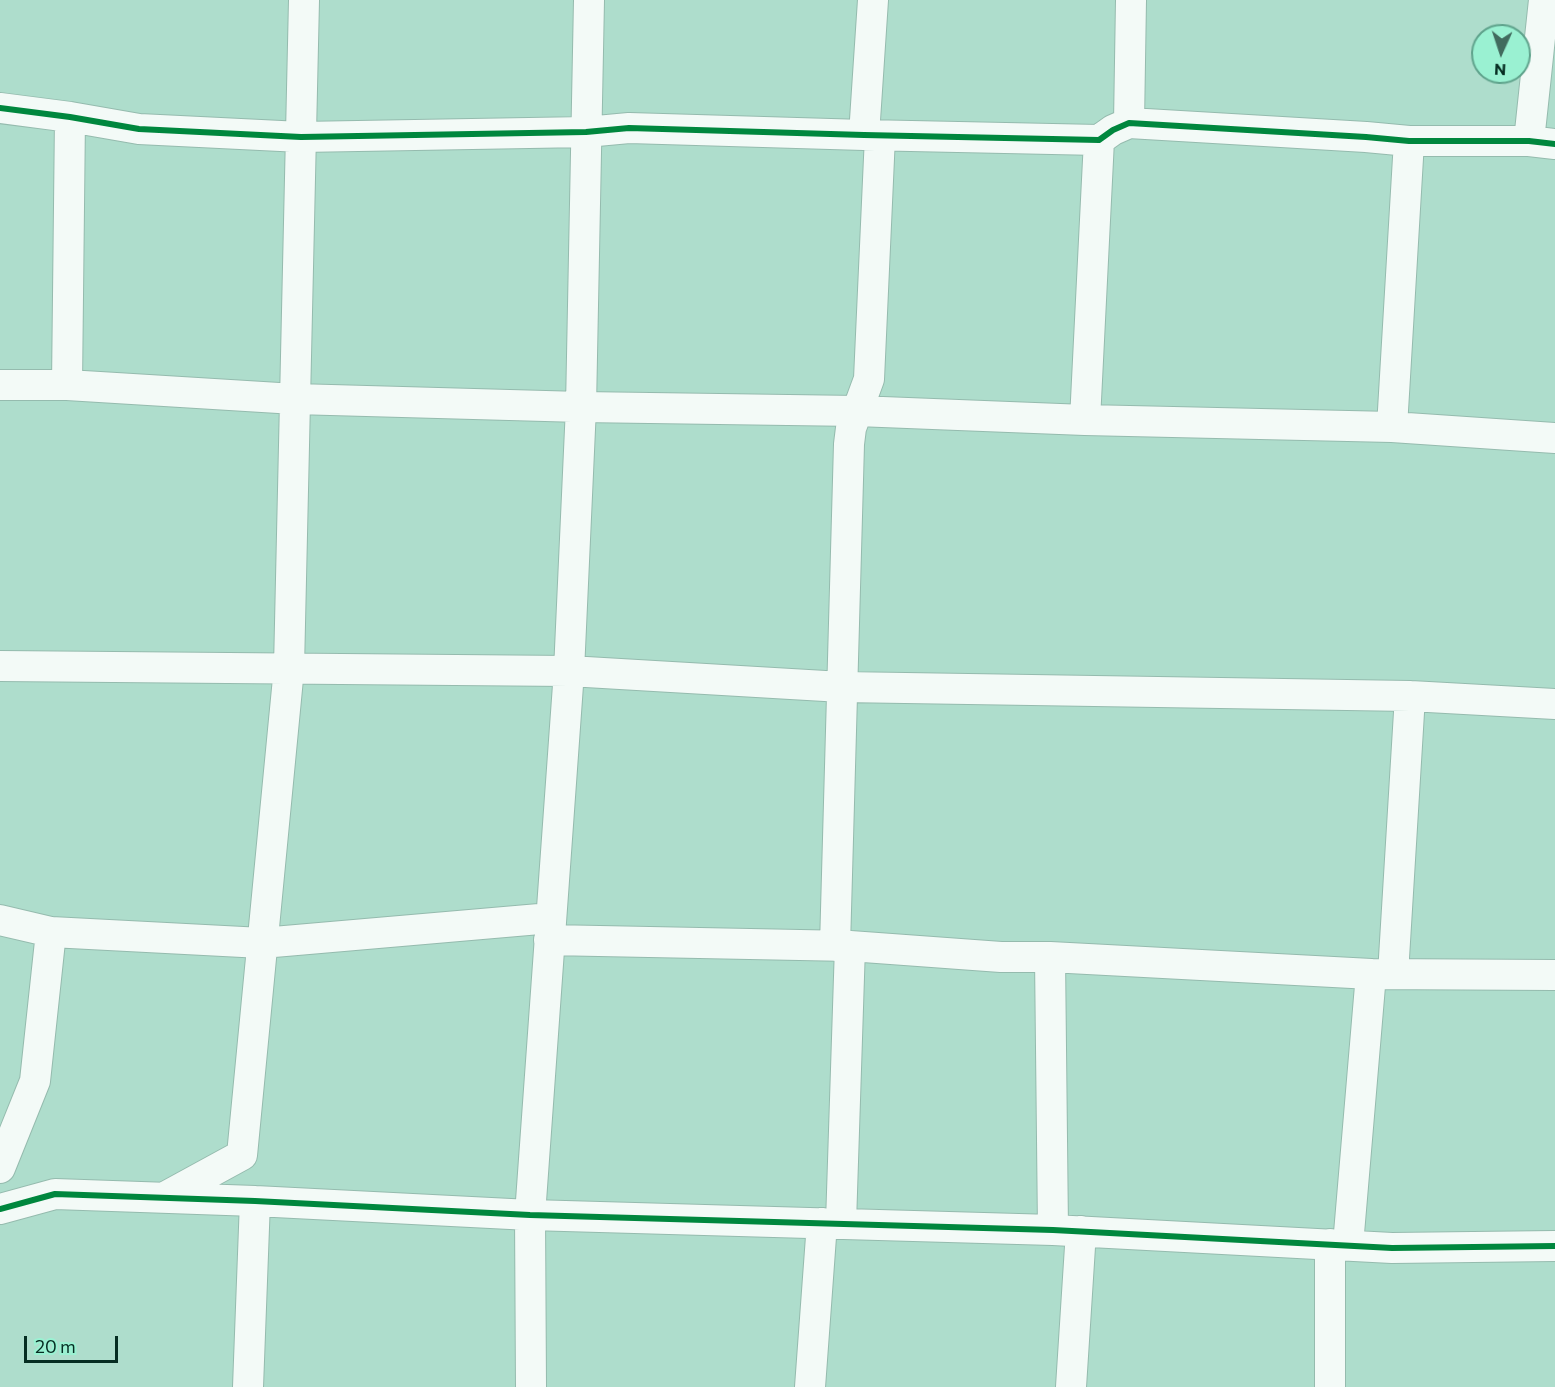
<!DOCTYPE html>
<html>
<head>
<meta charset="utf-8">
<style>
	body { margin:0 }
	#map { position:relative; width:1555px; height:1387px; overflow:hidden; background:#aeddcc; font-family:Commissioner,sans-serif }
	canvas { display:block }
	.north { position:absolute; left:1471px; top:24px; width:60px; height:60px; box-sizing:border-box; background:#9af1d2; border:2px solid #5fa38c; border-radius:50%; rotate:183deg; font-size:16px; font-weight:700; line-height:24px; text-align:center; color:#062d22 }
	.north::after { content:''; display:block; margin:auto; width:21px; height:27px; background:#416b5e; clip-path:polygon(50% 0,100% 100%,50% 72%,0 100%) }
	.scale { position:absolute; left:24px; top:1336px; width:94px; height:27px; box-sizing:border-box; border:3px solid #062d22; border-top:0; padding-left:8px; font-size:18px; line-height:21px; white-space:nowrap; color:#062d22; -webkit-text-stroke:4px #9af1d2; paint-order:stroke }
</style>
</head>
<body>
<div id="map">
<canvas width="1555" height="1387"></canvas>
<div class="north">N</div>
<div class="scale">20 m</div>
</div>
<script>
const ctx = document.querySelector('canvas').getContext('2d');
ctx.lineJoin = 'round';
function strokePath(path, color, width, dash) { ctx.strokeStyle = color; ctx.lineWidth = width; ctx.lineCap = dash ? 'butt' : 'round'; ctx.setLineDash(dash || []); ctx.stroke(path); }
const minor = new Path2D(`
	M0,108l70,9 69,12 162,8 285,-5 43,-4 235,7 235,5 14,-10 16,-7 237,14 43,4h120l26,3
	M1129,123l2,-123
	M864,135l9,-135
	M1529,141l15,-141
	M0,385h67l228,14 286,8 276,4 228,9 307,7 163,11
	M67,385l3,-268
	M1085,420l14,-280
	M1392,427l17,-286
	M0,666l569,5 273,16 568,9 145,8
	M0,920l51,12 211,11 289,-25
	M549,940l301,6 151,11h49l321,17 184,1
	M835,946l14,-502 2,-16 18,-49 11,-243
	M1050,957l3,273
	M1393,974l17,-278
	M0,1168l35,-87 16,-149
	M165,1197l77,-42 47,-487 15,-668
	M0,1209l55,-15 200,7 275,14 523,15 339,18 163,-2
	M841,1223l9,-277
	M1330,1244v143
	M1348,1245l23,-271
	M248,1387l7,-186
	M531,1387l-1,-172 39,-544 12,-264 8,-407
	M810,1387l12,-164
	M1071,1387l10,-156`);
strokePath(minor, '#95bbae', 32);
strokePath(minor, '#f3faf7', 30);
strokePath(new Path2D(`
	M0,108l70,9 69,12 162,8 285,-5 43,-4 235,7 235,5 14,-10 16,-7 237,14 43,4h120l26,3
	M0,1209l55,-15 200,7 275,14 523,15 339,18 163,-2`), '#00873e', 6);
</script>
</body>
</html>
